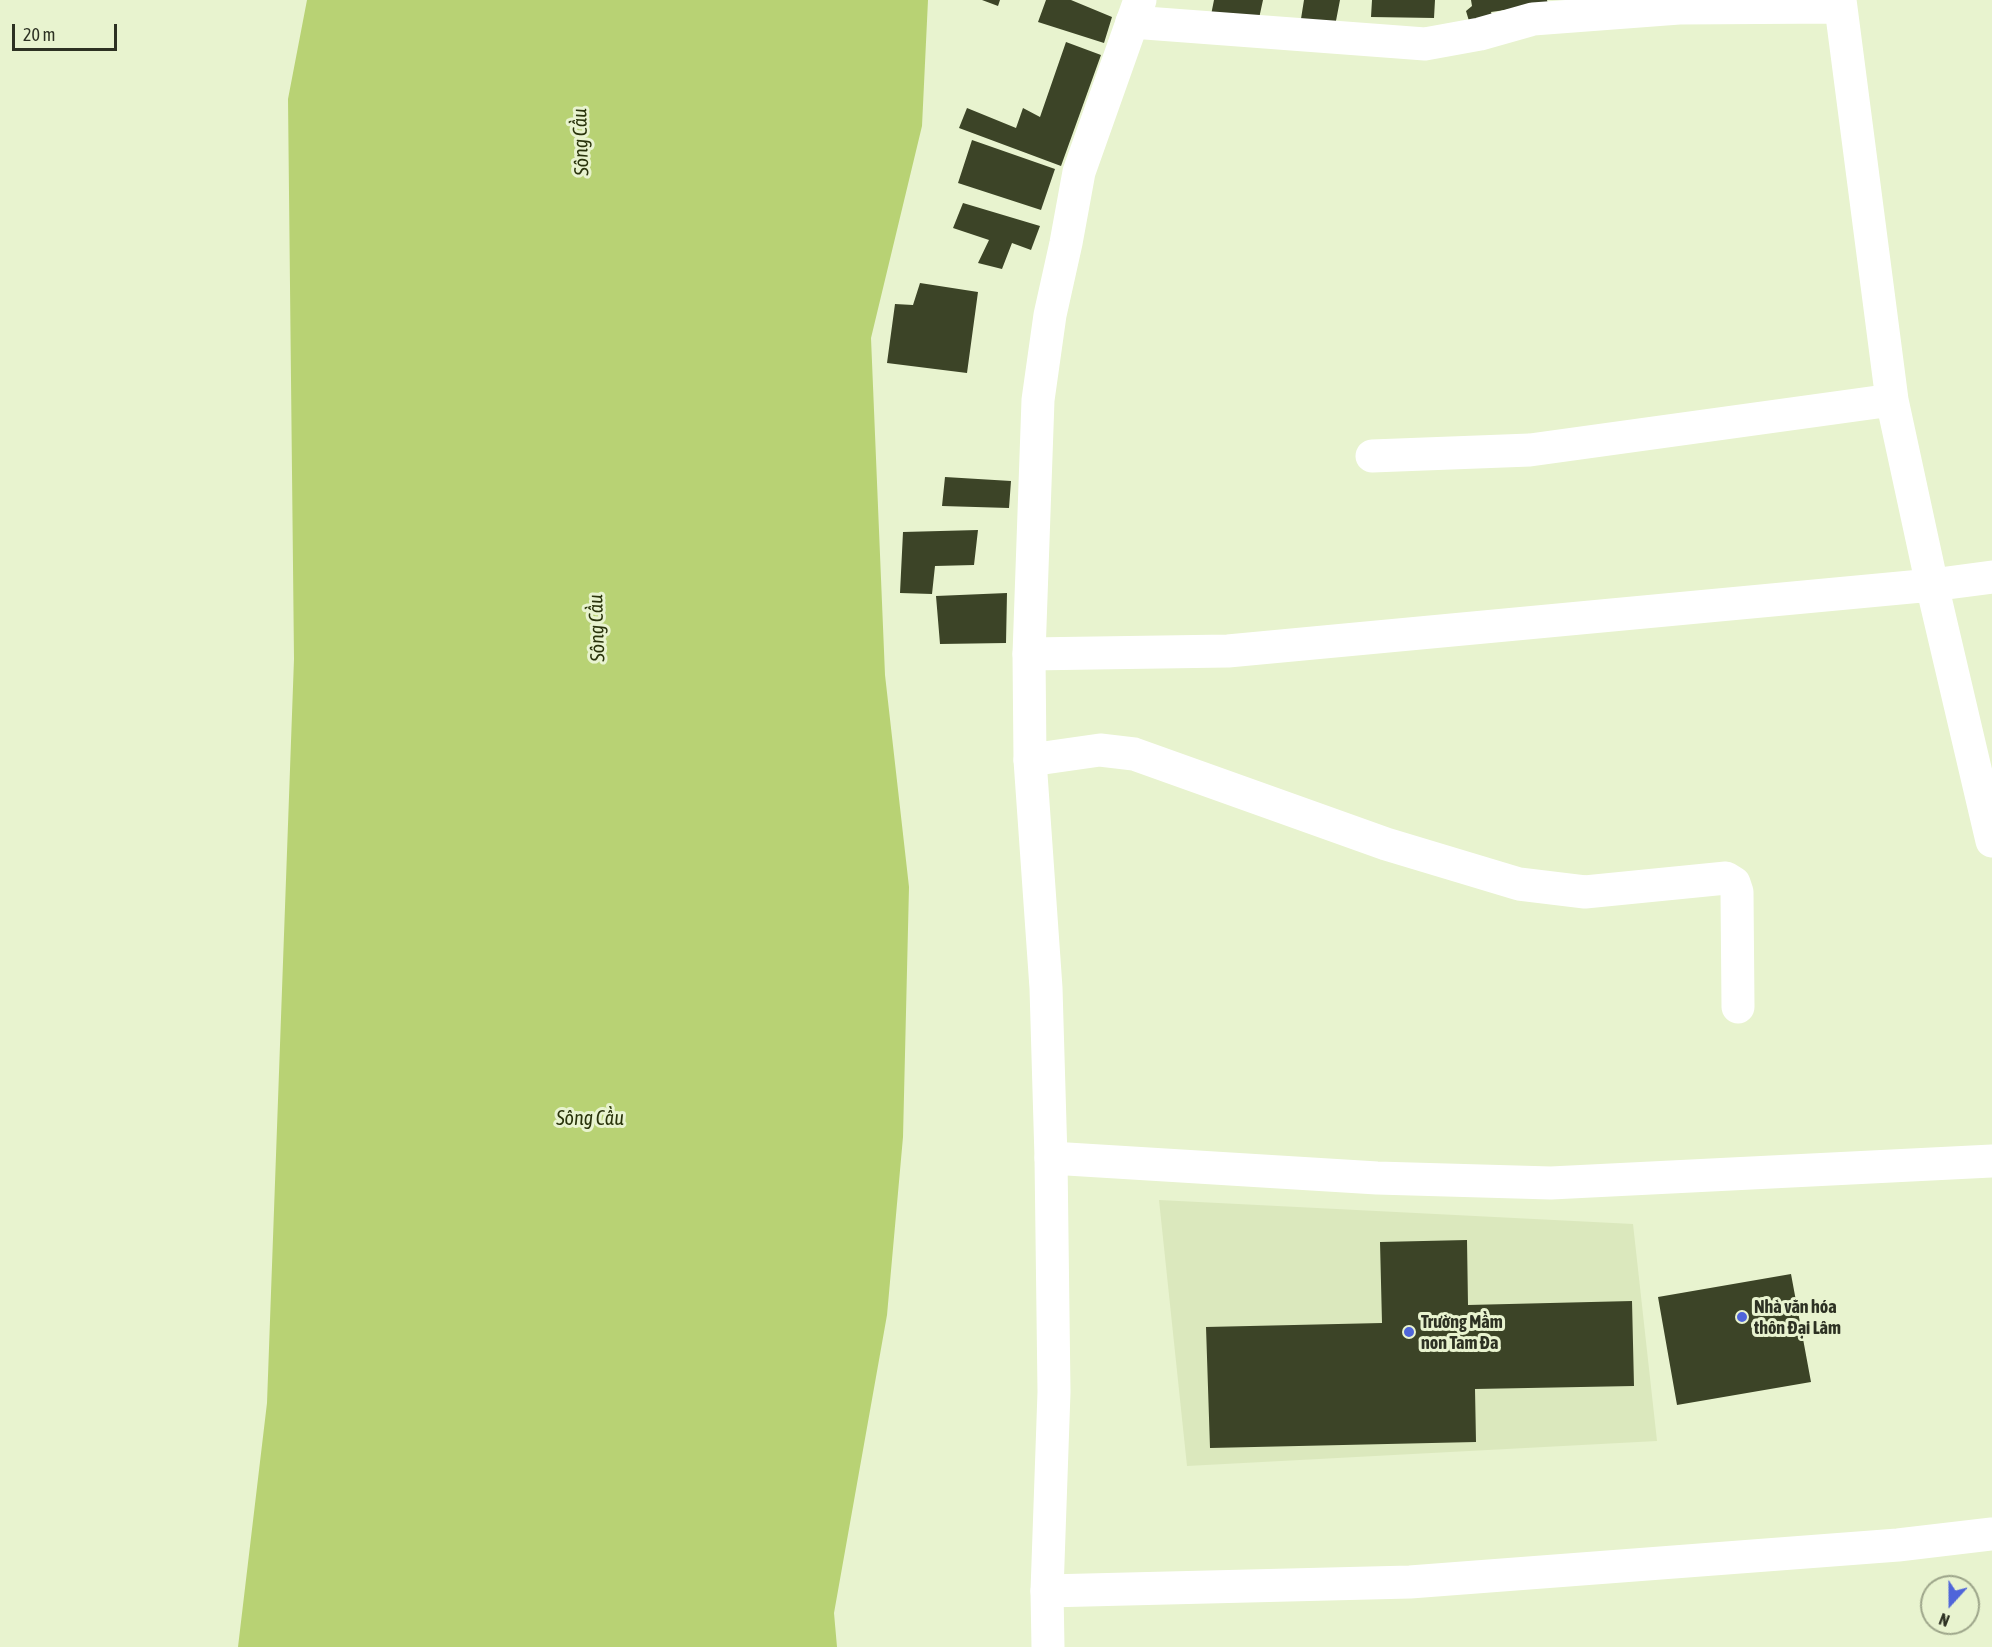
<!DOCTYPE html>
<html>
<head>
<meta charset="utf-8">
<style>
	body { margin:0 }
	#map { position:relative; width:1992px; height:1647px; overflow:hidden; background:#e8f3cf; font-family:"Asap Condensed",sans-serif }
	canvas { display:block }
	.north { position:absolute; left:1920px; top:1575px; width:60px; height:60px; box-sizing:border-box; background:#e8f3cf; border:2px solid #9da58a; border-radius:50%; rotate:201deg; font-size:16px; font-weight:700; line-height:24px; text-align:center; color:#2d3123 }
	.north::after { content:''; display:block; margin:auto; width:21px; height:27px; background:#4f65da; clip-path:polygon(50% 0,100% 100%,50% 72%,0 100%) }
	.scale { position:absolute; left:12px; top:24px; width:105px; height:27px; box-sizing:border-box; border:3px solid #2d3123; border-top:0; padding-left:8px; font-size:18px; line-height:21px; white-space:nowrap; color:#2d3123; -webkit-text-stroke:4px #e8f3cf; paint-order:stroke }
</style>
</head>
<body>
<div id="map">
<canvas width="1992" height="1647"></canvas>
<div class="north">N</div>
<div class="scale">20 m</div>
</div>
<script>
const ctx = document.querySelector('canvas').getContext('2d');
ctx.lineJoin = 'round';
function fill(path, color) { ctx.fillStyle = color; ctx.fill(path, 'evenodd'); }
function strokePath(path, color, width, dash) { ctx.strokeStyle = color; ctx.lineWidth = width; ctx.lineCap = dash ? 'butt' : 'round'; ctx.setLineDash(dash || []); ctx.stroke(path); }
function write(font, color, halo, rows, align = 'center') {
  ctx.font = font + ' "Asap Condensed",sans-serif'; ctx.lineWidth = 6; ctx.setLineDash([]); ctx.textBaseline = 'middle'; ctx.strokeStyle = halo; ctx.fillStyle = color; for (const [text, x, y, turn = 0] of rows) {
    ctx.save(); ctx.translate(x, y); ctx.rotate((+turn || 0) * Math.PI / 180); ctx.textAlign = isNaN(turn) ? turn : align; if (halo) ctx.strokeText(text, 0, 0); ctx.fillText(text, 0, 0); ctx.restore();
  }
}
fill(new Path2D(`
	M1159,1200l474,24 24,217 -470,25z`), '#dbe8bd');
fill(new Path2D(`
	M307,0h621l-6,126 -51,212 14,337 24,212 -6,250 -16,178 -53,298 3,34h-599l29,-244 27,-744 -6,-560z`), '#b8d274');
fill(new Path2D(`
	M982,0h18l-2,6z
	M1046,0h25l41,17 -8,26 -66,-21z
	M1214,0h49l-5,23 -48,-3z
	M1304,0h36l-5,26 -35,-1z
	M1372,0h63l-1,18 -63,-1z
	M1471,0h76l1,4 -57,8 4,14 -23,5 -6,-20 6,-5z
	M1066,42l35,13 -40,111 -102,-38 8,-20 49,20 7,-20 17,9z
	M972,140l83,29 -14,41 -83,-27z
	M963,203l77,23 -9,24 -19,-7 -10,26 -24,-6 11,-23 -36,-12z
	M920,283l58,9 -11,81 -80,-10 8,-59 18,1z
	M945,477l66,4 -2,27 -67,-2z
	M978,530l-4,35 -39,1 -3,28 -32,-1 3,-61z
	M1007,593l-1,50 -66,1 -4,-48z
	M1467,1240l1,65 164,-4 2,85 -159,3 1,53 -266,6 -4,-121 176,-4 -2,-81z
	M1791,1274l20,108 -134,23 -19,-108z`), '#3c4427');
strokePath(new Path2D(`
	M1840,0l52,400 40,185 60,256
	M1132,22l293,22 55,-10 53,-15 146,-11 161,-1
	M1372,456l158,-6 362,-50
	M1029,654l199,-3 704,-66 60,-8
	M1030,760l70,-10 34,4 252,90 133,40 66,8 141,-14 8,5 3,9 1,115
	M1051,1158l326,20 174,5 441,-22
	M1047,1591l363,-9 488,-37 94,-11`), '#fff', 33);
strokePath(new Path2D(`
	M1048,1647l-1,-56 7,-199 -3,-234 -5,-170 -16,-228 -1,-106 9,-254 12,-85 16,-72 13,-71 61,-172`), '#fff', 33);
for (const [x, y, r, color] of [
	[1742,1317,6,"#4f65da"],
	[1409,1332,6,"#4f65da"]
]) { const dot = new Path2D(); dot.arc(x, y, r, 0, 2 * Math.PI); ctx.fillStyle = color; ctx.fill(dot); strokePath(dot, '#e8f3cf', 2); }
write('bold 18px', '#2d3123', '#e8f3cf', [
	["Nhà văn hóa",1754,1307],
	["thôn Đại Lâm",1754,1328],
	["Trường Mầm",1421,1322],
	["non Tam Đa",1421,1343]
], 'left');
write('italic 20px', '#29330b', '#e8f3cf', [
	["Sông Cầu",581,142,-92],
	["Sông Cầu",597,628,-92],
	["Sông Cầu",590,1119]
]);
</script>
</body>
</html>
